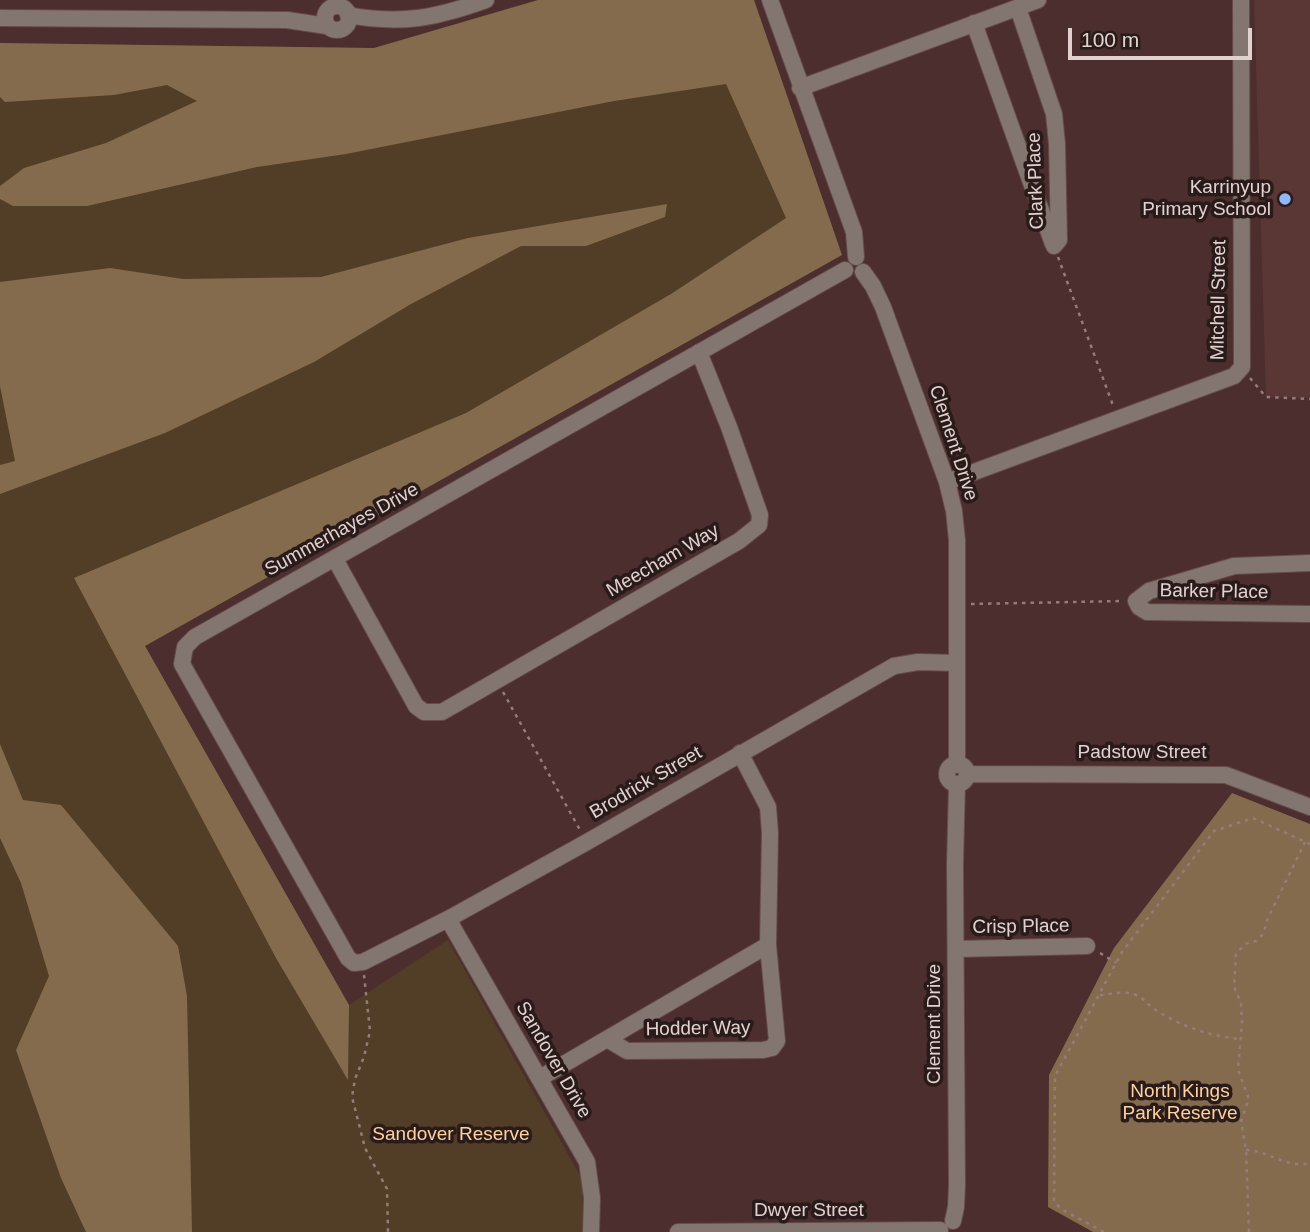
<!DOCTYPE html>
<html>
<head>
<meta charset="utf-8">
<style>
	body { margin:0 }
	#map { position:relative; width:1310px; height:1232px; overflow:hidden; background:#4b2e2d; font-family:Arial,sans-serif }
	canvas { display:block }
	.scale { position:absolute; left:1068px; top:28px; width:184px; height:32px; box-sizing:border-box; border:4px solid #e3d1cf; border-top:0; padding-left:9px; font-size:21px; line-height:24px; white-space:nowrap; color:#e3d1cf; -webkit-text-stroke:5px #281b1a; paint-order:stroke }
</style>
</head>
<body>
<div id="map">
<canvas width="1310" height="1232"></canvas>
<div class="scale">100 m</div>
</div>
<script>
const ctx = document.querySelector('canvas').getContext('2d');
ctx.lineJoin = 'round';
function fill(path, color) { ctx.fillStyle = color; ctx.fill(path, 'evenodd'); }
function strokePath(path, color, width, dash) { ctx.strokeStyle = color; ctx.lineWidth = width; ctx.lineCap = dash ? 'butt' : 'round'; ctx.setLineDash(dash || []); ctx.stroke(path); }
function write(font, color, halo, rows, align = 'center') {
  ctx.font = font + ' Arial,sans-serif'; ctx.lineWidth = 7; ctx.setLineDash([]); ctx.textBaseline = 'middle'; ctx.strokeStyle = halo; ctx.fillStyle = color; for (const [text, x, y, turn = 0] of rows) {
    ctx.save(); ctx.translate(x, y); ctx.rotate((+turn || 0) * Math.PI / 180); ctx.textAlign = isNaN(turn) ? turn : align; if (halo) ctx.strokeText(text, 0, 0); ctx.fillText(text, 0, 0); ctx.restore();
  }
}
fill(new Path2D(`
	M1254,0h56v398l-44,-1z`), '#5a3635');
fill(new Path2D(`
	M538,0h216l88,255 -697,391 204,359 99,-65 134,239 1,53h-583v-1189l374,5z`), '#523e26');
fill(new Path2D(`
	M538,0h216l88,255 -697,391 204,359 -1,75 -72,-122 -202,-380 392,-165 205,-119 115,-76 -60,-134 -112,17 -268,53 -89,13 -170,39h-74l-13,-7v-13l24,-18 82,-25 91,-42 -30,-16 -53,10 -109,7 -5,-5v-54l374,5z
	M667,204l-2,13 -79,29h-65l-110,58 -97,58 -149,71 -165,61v-29l15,-4 -15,-75v-104l110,-14 73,11 138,-2 147,-39z
	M0,744l23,56 38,5 117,141 9,50 5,236h-106l-25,-54 -45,-128 33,-74 -28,-93 -21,-45z
	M1232,793l78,31v408h-217l-45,-25 1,-132 65,-127z`), '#846b4d');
const minor = new Path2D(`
	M770,0l84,232 2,25
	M325 18a12 12 0 1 1 24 0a12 12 0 1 1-24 0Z
	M1018,8l36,106 3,30 2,96 -5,6
	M348,15c53,10 88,3 138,-15
	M0,18l287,2 40,6
	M974,23l79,221
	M800,88l238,-88
	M845,270l-650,367 -10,10 -3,17 166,294 6,5 9,-1 85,-43 139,-77 307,-176 24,-4 38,1
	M863,272l10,14 10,21 64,175 7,29 3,29v225
	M947,482l287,-106 8,-9 -1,-367
	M335,559l76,138 5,9 8,6h18l297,-171 20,-16 1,-10 -31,-88 -30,-75
	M1310,563l-76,3 -85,25 -13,10 3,6 8,5 163,2
	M947 774a10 10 0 1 1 20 0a10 10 0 1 1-20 0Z
	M967,774l259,1 84,32
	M448,919l139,243 5,36 -1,34
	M956,949l131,-3
	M607,1039l20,12 136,-1 9,-2 5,-7 -9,-96 2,-112 -2,-26 -28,-54
	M540,1078l228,-133
	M953,1221l3,-14 1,-22 -2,-320 2,-81
	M678,1232l262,-2`);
strokePath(minor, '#664b4a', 18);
strokePath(new Path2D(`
	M1058,257l56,151
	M1250,378l16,19 44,2
	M971,604l151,-3
	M503,692l77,138
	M1100,953l16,10
	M364,975l6,56 -6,26 -9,22 -3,18 13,51 22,41 1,43
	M1100,995c11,-1 24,-4 33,-1 11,3 14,11 23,16 24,16 54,26 83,29
	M1246,1150c21,0 41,19 64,13
	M1104,1232l-43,-23 -7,-8 1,-125 67,-124 92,-121 39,-13 57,26
	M1249,1232l-3,-82 -5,-29 8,-22 -11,-29 4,-47 -1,-20 -7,-16 2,-33 9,-10 11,-3 7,-7 5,-16 37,-76`), '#947c7b', 2.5, [3.5, 5]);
strokePath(minor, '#837670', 16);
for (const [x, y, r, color] of [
	[1285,199,7,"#91b8fd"]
]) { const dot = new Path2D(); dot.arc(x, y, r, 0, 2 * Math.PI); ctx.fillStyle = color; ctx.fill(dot); strokePath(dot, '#281b1a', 2.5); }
write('19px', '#e3d1cf', '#281b1a', [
	["Clark Place",1036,181,-92],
	["Mitchell Street",1219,300,-89],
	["Clement Drive",953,443,72],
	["Summerhayes Drive",342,530,-29],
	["Meecham Way",663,561,-30],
	["Barker Place",1214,592,1],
	["Padstow Street",1142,753],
	["Brodrick Street",646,783,-30],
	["Crisp Place",1021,927,-1],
	["Clement Drive",935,1024,-90],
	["Hodder Way",698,1029,-1],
	["Sandover Drive",553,1060,60],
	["Dwyer Street",809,1211]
]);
write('19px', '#e3d1cf', '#281b1a', [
	["Karrinyup",1271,188],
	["Primary School",1271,210]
], 'right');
write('19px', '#fed19e', '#281b1a', [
	["North Kings",1180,1092],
	["Park Reserve",1180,1114],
	["Sandover Reserve",451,1135]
]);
</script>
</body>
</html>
